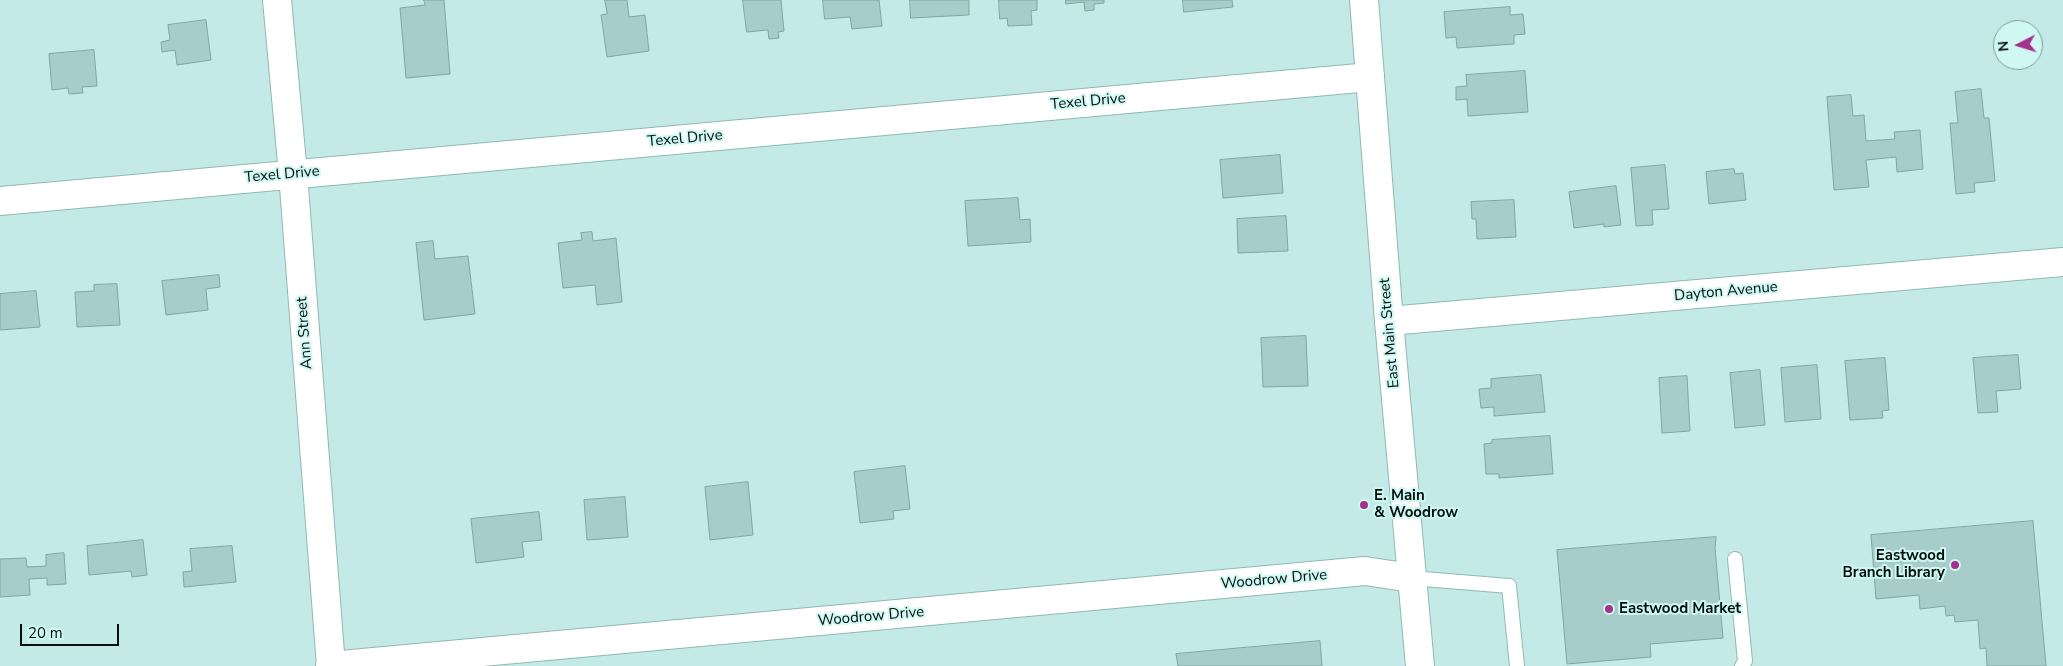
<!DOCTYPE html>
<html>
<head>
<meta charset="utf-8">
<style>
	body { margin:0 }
	#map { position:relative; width:2063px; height:666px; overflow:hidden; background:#c3eae6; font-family:"Nunito Sans",sans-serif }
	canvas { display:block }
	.north { position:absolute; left:1993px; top:20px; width:50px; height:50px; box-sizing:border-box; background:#d0f8f3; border:1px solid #7e9b97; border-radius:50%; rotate:265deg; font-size:14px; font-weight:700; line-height:20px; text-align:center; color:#030f0e }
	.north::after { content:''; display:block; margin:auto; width:18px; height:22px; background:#a4318c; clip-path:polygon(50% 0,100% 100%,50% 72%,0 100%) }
	.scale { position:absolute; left:20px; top:624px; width:99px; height:22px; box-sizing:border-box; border:2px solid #030f0e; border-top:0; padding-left:6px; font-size:15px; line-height:18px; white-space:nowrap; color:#030f0e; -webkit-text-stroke:4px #d0f8f3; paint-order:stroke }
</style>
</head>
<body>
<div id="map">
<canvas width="2063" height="666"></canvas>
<div class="north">N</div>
<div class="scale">20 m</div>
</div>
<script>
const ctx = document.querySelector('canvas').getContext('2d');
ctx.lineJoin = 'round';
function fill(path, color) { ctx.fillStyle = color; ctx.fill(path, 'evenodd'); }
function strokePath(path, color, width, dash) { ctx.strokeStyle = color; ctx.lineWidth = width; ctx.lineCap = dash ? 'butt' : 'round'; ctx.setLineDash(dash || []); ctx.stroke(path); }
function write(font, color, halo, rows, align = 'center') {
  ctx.font = font + ' "Nunito Sans",sans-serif'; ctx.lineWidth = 4; ctx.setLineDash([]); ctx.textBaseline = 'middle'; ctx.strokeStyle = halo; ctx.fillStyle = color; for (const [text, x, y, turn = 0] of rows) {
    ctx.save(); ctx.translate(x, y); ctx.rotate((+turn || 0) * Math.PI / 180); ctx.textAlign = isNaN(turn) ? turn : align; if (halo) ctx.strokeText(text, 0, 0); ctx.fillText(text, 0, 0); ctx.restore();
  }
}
const building = new Path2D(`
	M424,0h20l6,74 -44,4 -6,-70 25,-3z
	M605,0h22l2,17 16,-2 4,36 -42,6 -6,-42 6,-1z
	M743,0h38l3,31 -6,1 1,6 -10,1 -1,-9 -21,2z
	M823,0h56l3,26 -30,3 -2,-12 -25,2z
	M910,0h59v15l-58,3z
	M999,0h38v10l-6,1 1,14 -24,1 -1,-8 -7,1z
	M1066,0h38v3l-10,1v6l-9,1 -1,-9 -18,2z
	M1183,0h49l1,7 -49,5z
	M1510,7v8l13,-1 2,20 -11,1v9l-57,4 -1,-11 -10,1 -2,-26z
	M206,20l5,40 -34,5 -2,-15 -13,2 -1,-10 9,-2 -2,-15z
	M94,50l3,36 -15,1 1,6 -14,1 -1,-6 -16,2 -3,-36z
	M1525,71l3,41 -60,4 -1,-17 -11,1v-13l11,-1 -1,-11z
	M1981,89l3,29h5l6,63 -21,2 1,9 -19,2 -6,-71h8l-3,-31z
	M1851,95l2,21 11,-1 2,26 29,-2 -1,-7 26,-2 3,39 -26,3 -1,-15 -30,3 3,27 -35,3 -7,-93z
	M1280,155l3,38 -60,5 -3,-38z
	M1665,165l4,44 -17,1 1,15 -17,1 -5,-58z
	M1734,169l1,5 8,-1 3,27 -37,4 -3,-32z
	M1616,186l5,39 -17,2v-3l-30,4 -5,-36z
	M1018,198l2,22 10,-1 1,23 -63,4 -3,-45z
	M1514,200l2,37 -39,2 -1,-20h-4l-1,-17z
	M1286,216l2,35 -50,2 -1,-34z
	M592,232l1,9 23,-3 6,64 -25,3 -2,-20 -32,3 -5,-45 24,-3 -1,-7z
	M433,241l2,18 33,-3 7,58 -51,6 -8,-77z
	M219,275l1,12 -14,2 2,21 -42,5 -4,-34z
	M117,284l3,41 -43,2 -2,-35 19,-1v-6z
	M36,291l4,36 -40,3v-36z
	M1306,336l2,50 -45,1 -2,-49z
	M2018,355l3,34 -25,2 2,21 -20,1 -5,-55z
	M1885,358l4,52 -7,1 1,7 -33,2 -5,-59z
	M1817,365l4,54 -36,3 -4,-54z
	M1760,370l5,55 -30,3 -5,-55z
	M1541,375l4,37 -51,4v-9l-13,1 -2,-19 12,-1v-9z
	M1687,376l3,55 -28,2 -3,-55z
	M1550,436l3,38 -54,4v-4h-13l-2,-30 8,-1v-3z
	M905,466l5,43 -17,2 1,8 -34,4 -6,-51z
	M748,482l5,53 -43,5 -5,-53z
	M625,497l3,40 -41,3 -3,-40z
	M539,512l3,28 -20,2 2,15 -48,6 -5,-44z
	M2033,521l13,145h-59l-1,-18 -6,1 -2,-29 -23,2 -1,-7 -8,1 -1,-10 -25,3 -1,-14 -43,4 -5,-64z
	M1716,537l-1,11 8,90 -73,6 1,13 -84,7 -10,-114z
	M143,540l4,35 -15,2 -1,-6 -42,4 -2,-29z
	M232,546l4,36 -52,5 -1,-15 9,-1 -2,-22z
	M64,553l2,31 -19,1v-7l-18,1 1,16 -30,2v-38l26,-1 1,9 19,-1v-11z
	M1320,641l2,25h-144l-2,-12z`);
fill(building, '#a6cdc9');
strokePath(building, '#81a6a2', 1);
const service = new Path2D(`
	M1735,559l10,102 -3,5
	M1411,578l98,8 8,80`);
const minor = new Path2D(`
	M277,0l16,174 38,492
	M0,201l1370,-124
	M1389,321l674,-59
	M330,666l1035,-95 46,7`);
const tertiary = new Path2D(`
	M1364,0l25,321 31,345`);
strokePath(service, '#92b8b3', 16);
strokePath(minor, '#92b8b3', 30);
strokePath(tertiary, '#92b8b3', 30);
strokePath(service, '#fff', 14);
strokePath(minor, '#fff', 28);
strokePath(tertiary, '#fff', 28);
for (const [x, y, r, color] of [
	[1364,505,5,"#a4318c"],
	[1955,565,5,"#a4318c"],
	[1609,609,5,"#a4318c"]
]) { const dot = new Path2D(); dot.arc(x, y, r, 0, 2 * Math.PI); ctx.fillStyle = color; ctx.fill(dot); strokePath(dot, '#d0f8f3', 2); }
write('15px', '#030f0e', '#d0f8f3', [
	["Texel Drive",1088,102,-5],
	["Texel Drive",685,139,-5],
	["Texel Drive",282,175,-5],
	["Dayton Avenue",1726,292,-5],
	["Ann Street",305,333,-94],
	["East Main Street",1390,333,-95],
	["Woodrow Drive",1274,580,-5],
	["Woodrow Drive",871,617,-5]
]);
write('bold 15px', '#030f0e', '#d0f8f3', [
	["E. Main",1374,496],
	["& Woodrow",1374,513],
	["Eastwood",1945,556,"right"],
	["Branch Library",1945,573,"right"],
	["Eastwood Market",1619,609]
], 'left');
</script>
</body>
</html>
